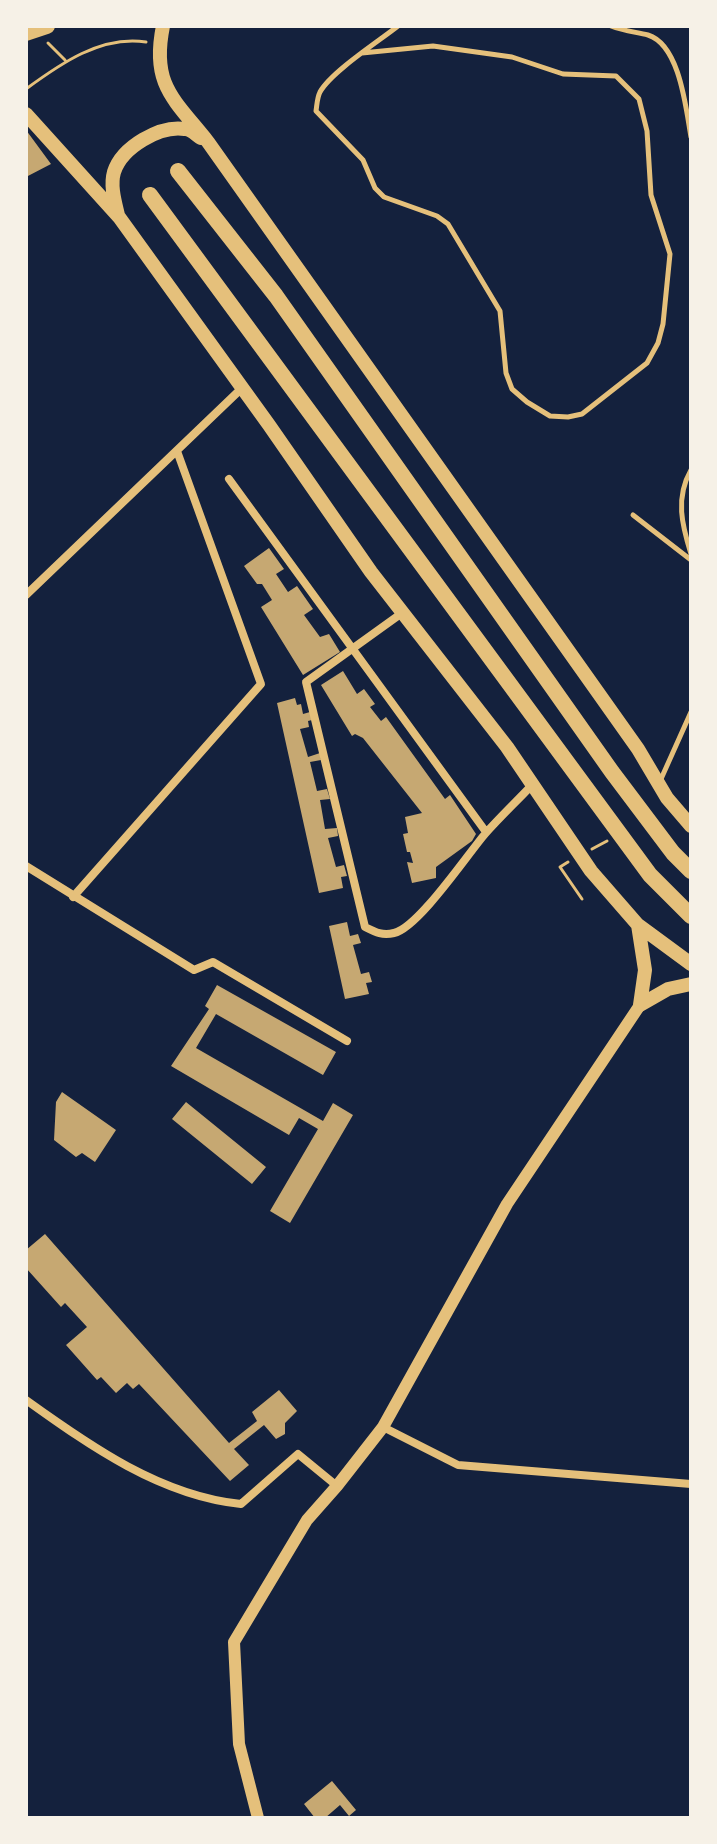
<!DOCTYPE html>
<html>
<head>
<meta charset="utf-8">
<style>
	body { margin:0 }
	#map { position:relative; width:717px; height:1844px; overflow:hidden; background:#14213d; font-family:"Asap Condensed",sans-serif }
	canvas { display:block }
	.frame { position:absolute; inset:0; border:28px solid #f6f1e7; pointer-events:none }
</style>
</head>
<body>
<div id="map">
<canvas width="717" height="1844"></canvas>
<div class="frame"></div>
</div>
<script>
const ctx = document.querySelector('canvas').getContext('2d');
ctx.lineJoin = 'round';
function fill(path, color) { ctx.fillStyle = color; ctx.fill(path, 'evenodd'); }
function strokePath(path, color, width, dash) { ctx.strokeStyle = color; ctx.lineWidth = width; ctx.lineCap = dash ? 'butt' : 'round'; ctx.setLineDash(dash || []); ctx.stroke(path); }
fill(new Path2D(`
	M26,130l25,34 -25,13z
	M269,548l15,21 -8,5 12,18 9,-6 16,23 -9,6 16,22 9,-3 11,18 -37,23 -42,-68 11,-7 -10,-16h-5l-13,-18z
	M343,671l14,23 7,-5 11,15 -5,3 11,14 5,-4 59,82 5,-4 26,39 -4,7 -36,26v11l-24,5 -5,-21 6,1 -3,-11h-3l-4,-18 5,-1 -3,-16 17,-4 -59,-75 -8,-4 -3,2 -31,-51z
	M295,698l2,7 4,-1 2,10 7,-2 2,8 -4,1 1,6 -9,2 8,28 12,-4 1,7 -11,2 7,29 10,-2 3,10 -10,1 5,29 12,-1 1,8 -10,2 8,29 8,-2 3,11 -6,1 2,11 -24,5 -42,-190z
	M347,922l3,14 8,-2 3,9 -8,2 8,29 8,-2 3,10 -6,1 3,11 -24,5 -16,-73z
	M217,985l119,67 -13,23 -107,-61 -20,34 127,73 10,-18 20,12 -63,108 -20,-12 48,-82 -19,-11 -10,17 -118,-69 38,-57 -4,-3z
	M62,1092l54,38 -21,32 -13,-9 -6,4 -22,-17 2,-38z
	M186,1102l80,65 -14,17 -80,-65z
	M45,1234l184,209 28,-22 -5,-9 27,-22 18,21 -12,12v11l-9,5 -12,-14 -30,24 15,16 -19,16 -91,-97 -6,5 -6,-6 -11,10 -15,-16 -4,3 -31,-35 21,-18 -22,-24 -4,4 -35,-39v-18z
	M332,1781l24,29 -7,6 -9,-11 -15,13h-10l-11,-14z`), '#c6a872');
strokePath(new Path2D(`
	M48,43l17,17
	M26,89c34,-25 75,-54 120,-47
	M592,849l15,-8
	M568,862l-8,5 22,32`), '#e5c07b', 3);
strokePath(new Path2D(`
	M611,26c13,5 25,6 37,9 32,10 38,74 43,102
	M362,53l71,-7 79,11 51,17 53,2 23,23 8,32 4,64 19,59 -7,70 -5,19 -11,20 -65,51 -14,3 -18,-1 -23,-14 -15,-13 -6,-16 -6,-62 -52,-87 -11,-8 -53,-19 -9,-9 -12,-28 -47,-49c1,-6 1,-13 4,-19 11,-20 59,-51 78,-66
	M691,470c-16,28 -9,55 0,84
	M633,515l58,45
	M661,779l30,-67`), '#e5c07b', 5);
strokePath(new Path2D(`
	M229,479l257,353
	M26,595l216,-207
	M402,613l-96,69 59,245c10,5 17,9 29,6 24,-5 73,-78 91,-99 15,-17 32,-33 47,-49
	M26,866l168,104 19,-8 134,79
	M73,897l188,-213 -84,-233
	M26,1400c64,46 135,96 215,104l57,-50 39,32
	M383,1427l75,38 233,19`), '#e5c07b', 8);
strokePath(new Path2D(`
	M258,1818l-19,-74 -5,-102 73,-122 30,-34 46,-59 124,-223 133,-199`), '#e5c07b', 12);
strokePath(new Path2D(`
	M163,26c-12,59 11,73 45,116l430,607 29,49 24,28
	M26,114l93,103 150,208 102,147 136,175 84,124 47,54 53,39
	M118,215c-3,-13 -8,-29 -4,-43 8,-25 46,-47 71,-43 6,0 11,6 16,9
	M638,925l7,45 -5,35
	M640,1005l28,-16 23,-5`), '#e5c07b', 14);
strokePath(new Path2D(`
	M26,33l21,-7
	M178,171l98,125 336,476 61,81 18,18
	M150,195l500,680 41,41`), '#e5c07b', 16);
</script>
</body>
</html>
